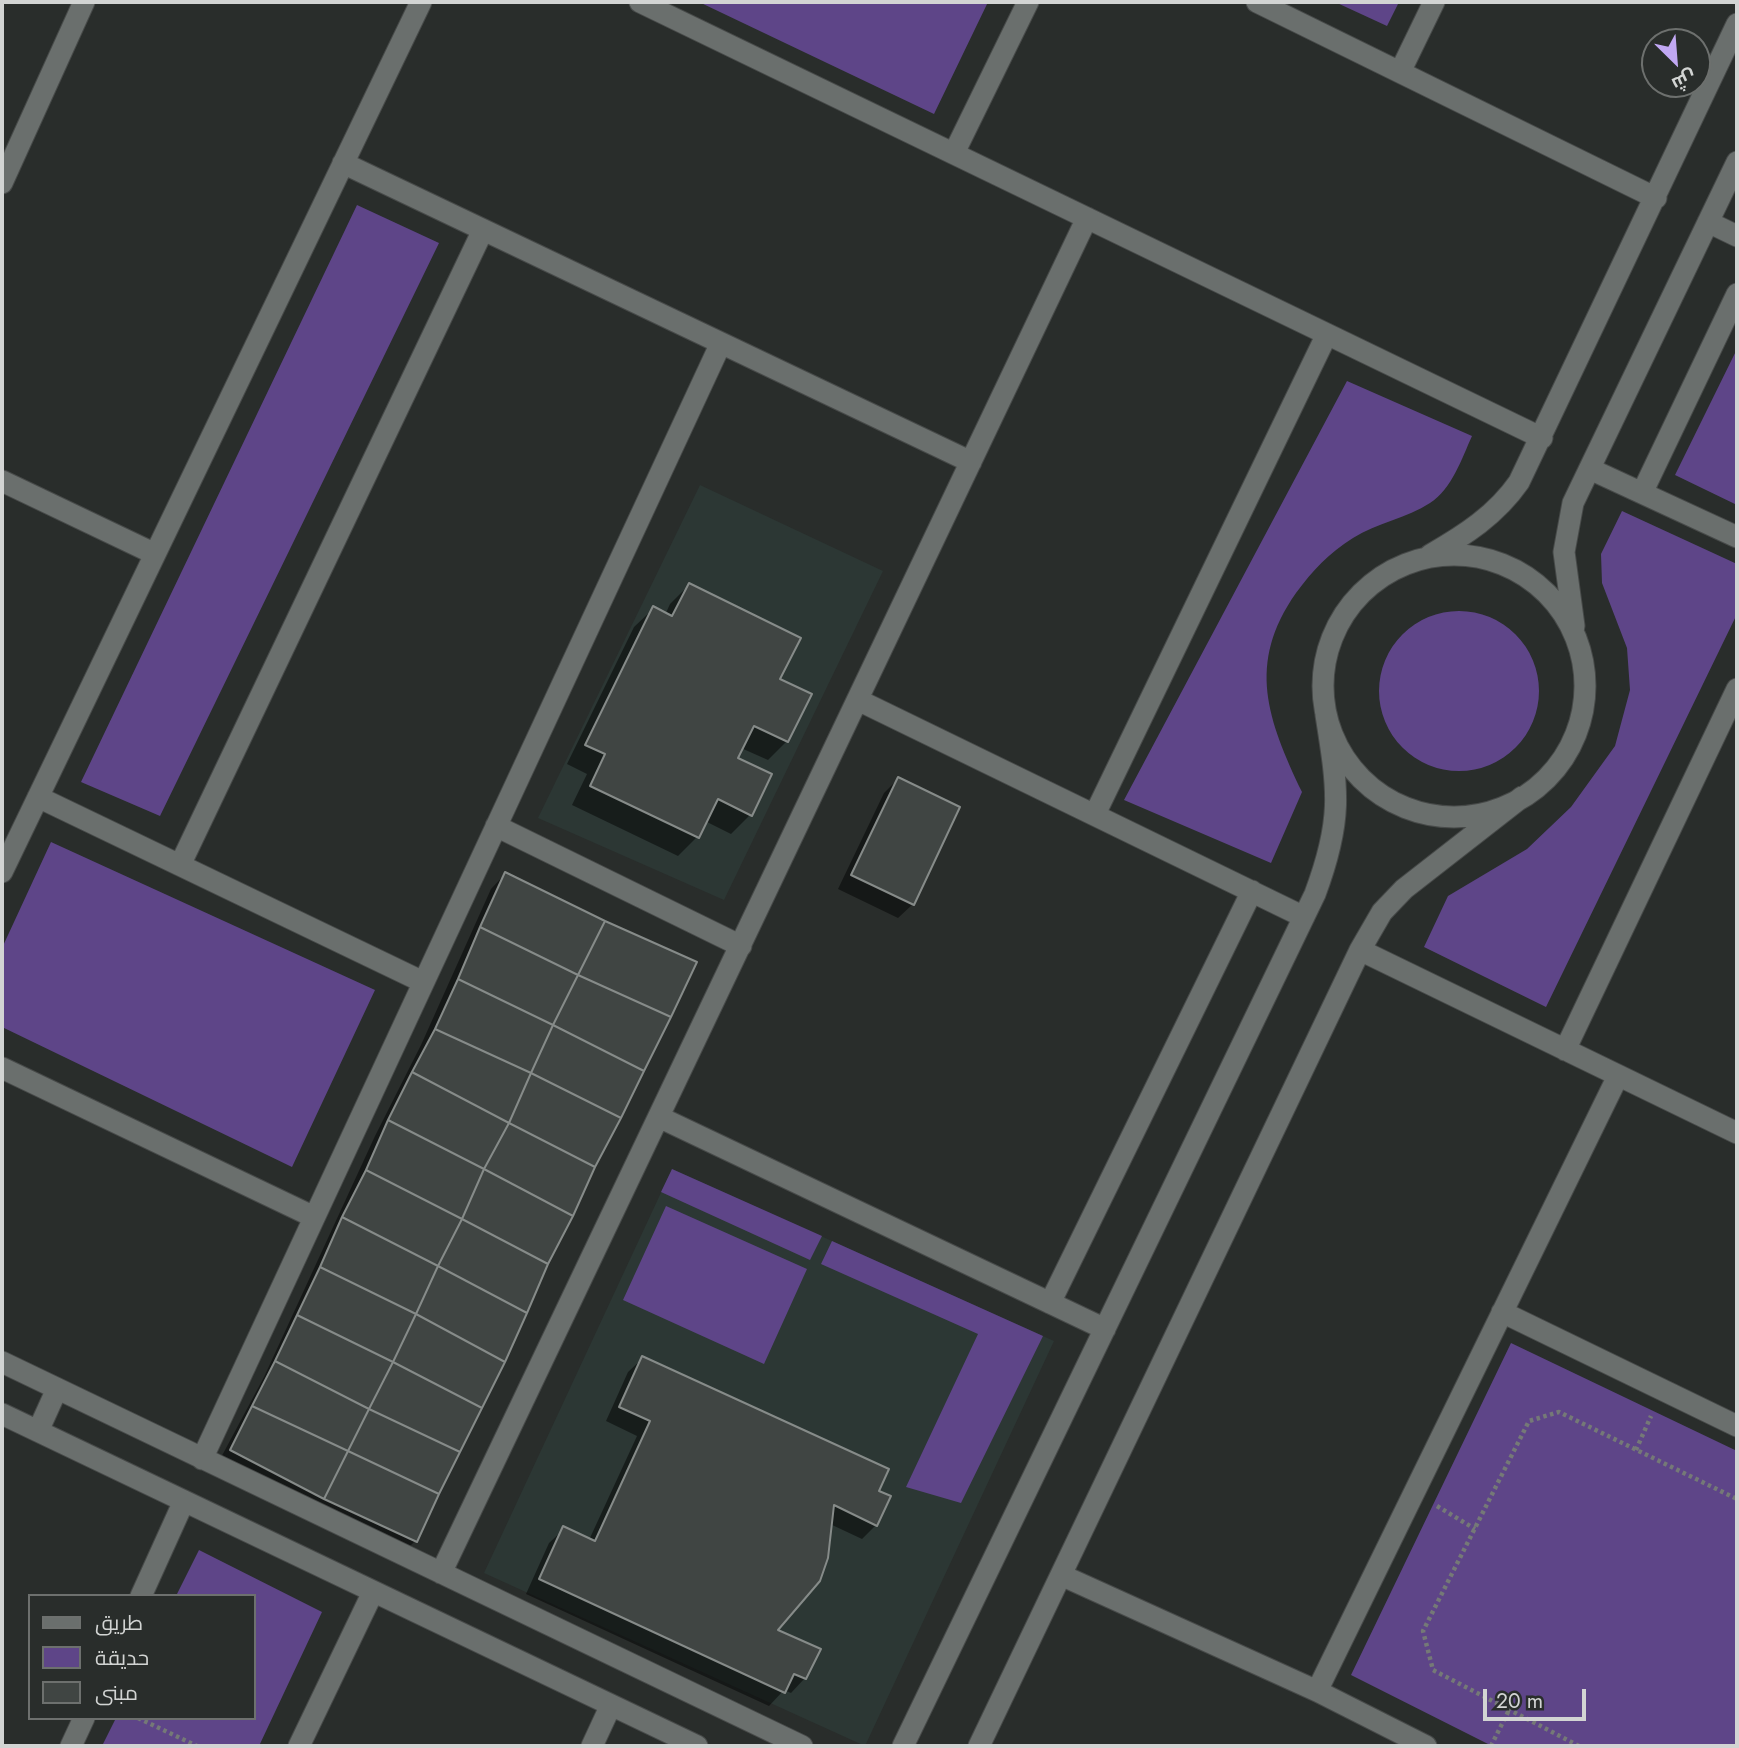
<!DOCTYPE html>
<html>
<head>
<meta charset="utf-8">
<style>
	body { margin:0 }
	#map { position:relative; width:1739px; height:1748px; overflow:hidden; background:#292d2b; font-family:Jost,Cairo,sans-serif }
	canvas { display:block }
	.frame { position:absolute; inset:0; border:4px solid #d2d4d3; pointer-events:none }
	.legend { position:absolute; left:28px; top:1594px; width:228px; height:126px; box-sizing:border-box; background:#292d2b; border:2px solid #6d706e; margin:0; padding:9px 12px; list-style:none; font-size:21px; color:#d2d4d3 }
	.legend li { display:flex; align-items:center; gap:14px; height:35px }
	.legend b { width:35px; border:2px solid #6d706e }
	.north { position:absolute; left:1641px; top:28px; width:70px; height:70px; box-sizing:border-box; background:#292d2b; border:2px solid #6d706e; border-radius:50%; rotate:155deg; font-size:19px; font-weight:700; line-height:28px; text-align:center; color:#d2d4d3 }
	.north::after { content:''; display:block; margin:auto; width:24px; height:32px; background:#c1a8f3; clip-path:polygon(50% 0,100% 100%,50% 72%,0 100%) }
	.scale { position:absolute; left:1483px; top:1689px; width:103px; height:32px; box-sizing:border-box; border:4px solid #d2d4d3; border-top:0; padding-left:9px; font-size:21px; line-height:24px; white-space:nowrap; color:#d2d4d3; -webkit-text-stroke:5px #292d2b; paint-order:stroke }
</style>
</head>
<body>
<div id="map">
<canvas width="1739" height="1748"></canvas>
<div class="frame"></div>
<ul class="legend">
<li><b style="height:9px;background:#6a6f6d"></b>طريق</li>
<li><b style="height:19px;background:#5e4588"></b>حديقة</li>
<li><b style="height:19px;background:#404543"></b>مبنى</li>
</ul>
<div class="north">ش</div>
<div class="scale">20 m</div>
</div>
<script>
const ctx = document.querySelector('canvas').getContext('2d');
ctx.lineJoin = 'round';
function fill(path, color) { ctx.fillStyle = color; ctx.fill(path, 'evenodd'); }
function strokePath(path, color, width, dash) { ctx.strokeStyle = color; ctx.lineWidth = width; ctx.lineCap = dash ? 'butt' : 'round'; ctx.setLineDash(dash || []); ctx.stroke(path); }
fill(new Path2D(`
	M700,485l183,86 -159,329 -186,-82z
	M672,1169l382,172 -189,405 -381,-173z`), '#2c3734');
fill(new Path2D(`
	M699,2h289l-54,112z
	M1335,2h64l-12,24z
	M357,205l82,38 -279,573 -79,-34z
	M1737,349v156l-62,-30z
	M1347,381l125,55c-10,22 -20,53 -42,67 -23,15 -53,20 -77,35 -24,15 -40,32 -57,55 -50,71 -28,127 6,199l-31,71 -147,-63z
	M1622,511l115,53v50l-191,393 -122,-60 24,-51 79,-47 44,-42 44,-61 15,-56 -3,-42 -25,-65 -1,-29z
	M1379 691a80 80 0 1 1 160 0a80 80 0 1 1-160 0Z
	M51,842l324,148 -83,177 -290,-140v-79z
	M672,1169l150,67 -12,24 -149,-68z
	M666,1206l141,63 -43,95 -141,-64z
	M832,1241l211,95 -82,167 -55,-16 72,-153 -157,-70z
	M1511,1343l226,108v295h-245l-141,-71z
	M199,1550l123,62 -63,134h-157l14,-28h138v-122h-78z`), '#5e4588');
fill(new Path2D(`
	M689,585l89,95 9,61 -19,19 -27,-12 -5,11 14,56 -19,19 -26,-13 -8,16 -19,19 -106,-51 15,-31 -20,-10 67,-137 19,-18 12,6 5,-11z
	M898,779l15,125 -15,14 -60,-29 46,-96z
	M505,874l89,292 -179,375 -14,14 -184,-90 47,-88 111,-241 46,-91 70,-156z
	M643,1358l234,133 -1,34 -14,14 -32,-15 -55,106 30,48 -14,15 -7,-3 -15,16 -243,-112 23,-51 15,-14 25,11 48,-104 -31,-15 22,-49z`), '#0007');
const building = new Path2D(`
	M689,583l112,55 -21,41 32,15 -24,48 -34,-16 -16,32 34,16 -20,42 -34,-17 -19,39 -109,-52 15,-32 -20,-9 68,-139 19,10z
	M898,777l62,30 -46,98 -63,-30z
	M505,872l100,49 -27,54 -98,-48z
	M605,921l92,41 -26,55 -93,-42z
	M480,927l98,48 -25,50 -95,-46z
	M578,975l93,42 -27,54 -91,-46z
	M458,979l95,46 -22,48 -96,-44z
	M553,1025l91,46 -23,47 -90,-45z
	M435,1029l96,44 -22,50 -97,-51z
	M412,1072l97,51 -25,46 -96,-49z
	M531,1073l90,45 -26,49 -86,-44z
	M388,1120l96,49 -22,50 -96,-49z
	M509,1123l86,44 -22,49 -89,-47z
	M484,1169l89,47 -25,48 -86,-45z
	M366,1170l96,49 -24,47 -96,-49z
	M342,1217l96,49 -22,48 -96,-47z
	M462,1219l86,45 -21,49 -89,-47z
	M438,1266l89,47 -22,49 -89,-48z
	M320,1267l96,47 -23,48 -96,-47z
	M416,1314l89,48 -23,46 -89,-46z
	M297,1315l96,47 -24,47 -94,-48z
	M642,1356l247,113 -10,22 12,5 -14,30 -43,-21 -6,53 -8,23 -42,49 43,19 -15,30 -12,-5 -9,19 -246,-114 24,-53 32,15 55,-120 -31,-14z
	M275,1361l94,48 -21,42 -96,-45z
	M393,1362l89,46 -22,44 -91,-43z
	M252,1406l96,45 -24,48 -94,-49z
	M369,1409l91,43 -21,42 -91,-43z
	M348,1451l91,43 -22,48 -93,-43z`);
fill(building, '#404543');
strokePath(building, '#868b89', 2);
const minor = new Path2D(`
	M640,2l902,436
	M1257,2l399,196
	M1400,72l34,-70
	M954,153l74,-151
	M343,163l628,299
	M2,183l82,-181
	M1708,222l29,14
	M1590,469l147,68
	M2,481l153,73
	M1642,493l95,-199
	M1430,555c35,-20 66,-40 89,-73l218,-458
	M1323 686a131 131 0 1 1 262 0a131 131 0 1 1-262 0Z
	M1574,626l-10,-74 9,-49 164,-341
	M858,700l446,217
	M38,797l385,185
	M1095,814l232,-480
	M496,826l245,120
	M180,865l303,-635
	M2,872l419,-870
	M1360,950l377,183
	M1565,1050l172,-361
	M2,1068l312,149
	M659,1117l446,212
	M1050,1303l202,-412
	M1502,1312l235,114
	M2,1362l800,384
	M2,1414l695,332
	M38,1431l19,-42
	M202,1459l519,-1116
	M441,1573l646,-1355
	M1061,1575l256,116 109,55
	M141,1596l43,-95
	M1317,1691l301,-615
	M71,1746l13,-28
	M299,1746l74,-154
	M592,1746l19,-41
	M903,1746l412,-852c28,-75 23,-103 11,-179
	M979,1746l381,-796 22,-38 22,-23 118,-92`);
strokePath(minor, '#474a49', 23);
strokePath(new Path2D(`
	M1636,1450l15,-34
	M1437,1506l38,23
	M138,1718l59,28
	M1491,1746l18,-36
	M1579,1746l-146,-76 -10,-39 106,-210 30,-9 178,87`), '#757977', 4.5, [3.5, 3.5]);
strokePath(minor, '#6a6f6d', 21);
</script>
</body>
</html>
